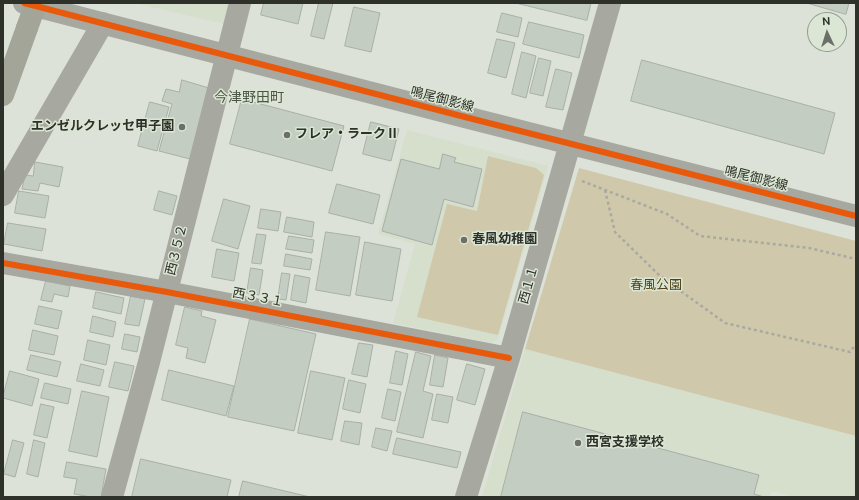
<!DOCTYPE html>
<html>
<head>
<meta charset="utf-8">
<style>
	body { margin:0 }
	#map { position:relative; width:859px; height:500px; overflow:hidden; background:#dde2d8; font-family:"DM Sans",sans-serif }
	canvas { display:block }
	.frame { position:absolute; inset:0; border:4px solid #2d312a; pointer-events:none }
	.north { position:absolute; left:807px; top:12px; width:40px; height:40px; box-sizing:border-box; background:#dce6d4; border:1px solid #969e90; border-radius:50%; rotate:356deg; font-size:11px; font-weight:700; line-height:16px; text-align:center; color:#2d312a }
	.north::after { content:''; display:block; margin:auto; width:14px; height:18px; background:#6b6f67; clip-path:polygon(50% 0,100% 100%,50% 72%,0 100%) }
</style>
</head>
<body>
<div id="map">
<canvas width="859" height="500"></canvas>
<div class="frame"></div>
<div class="north">N</div>
</div>
<script>
const ctx = document.querySelector('canvas').getContext('2d');
ctx.lineJoin = 'round';
function fill(path, color) { ctx.fillStyle = color; ctx.fill(path, 'evenodd'); }
function strokePath(path, color, width, dash) { ctx.strokeStyle = color; ctx.lineWidth = width; ctx.lineCap = dash ? 'butt' : 'round'; ctx.setLineDash(dash || []); ctx.stroke(path); }
function write(font, color, halo, rows, align = 'center') {
  ctx.font = font + ' "DM Sans","Noto Sans JP",sans-serif'; ctx.lineWidth = 3; ctx.setLineDash([]); ctx.textBaseline = 'middle'; ctx.strokeStyle = halo; ctx.fillStyle = color; for (const [text, x, y, turn = 0] of rows) {
    ctx.save(); ctx.translate(x, y); ctx.rotate((+turn || 0) * Math.PI / 180); ctx.textAlign = isNaN(turn) ? turn : align; if (halo) ctx.strokeText(text, 0, 0); ctx.fillText(text, 0, 0); ctx.restore();
  }
}
fill(new Path2D(`
	M135,3h94l-5,21z
	M407,130l141,36 -50,173 -7,4 -98,-20 22,-79 -37,-10z
	M525,349l331,87v61h-61l-23,-6 -2,6h-288z`), '#d5dfcc');
fill(new Path2D(`
	M488,156l48,12 8,7 -46,160 -81,-18 30,-113 30,7z
	M579,168l277,73v195l-331,-87z`), '#d0c8ab');
const building = new Path2D(`
	M264,3h39l-5,21 -37,-9z
	M319,3h14l-9,36 -13,-3z
	M516,3h75l-4,17z
	M807,3h42l-3,11z
	M354,7l26,6 -9,39 -26,-6z
	M502,13l20,5 -4,19 -21,-5z
	M529,22l55,13 -5,23 -56,-14z
	M497,39l18,4 -9,35 -18,-5z
	M522,52l14,4 -10,42 -14,-4z
	M539,58l12,3 -8,35 -13,-3z
	M642,60l193,53 -11,41 -193,-53z
	M556,69l16,4 -9,37 -17,-3z
	M182,80l27,8 -19,71 -31,-8 13,-47 -10,-3 4,-12 13,3z
	M242,99l102,27 -12,45 -102,-27z
	M150,102l19,5 -12,44 -19,-5z
	M371,122l28,7 -8,32 -28,-7z
	M443,154l13,4 -2,4 28,7 -9,38 -29,-8 -12,46 -50,-14 19,-72 38,10z
	M35,162l28,5 -4,20 -19,-4 -2,8 -16,-2 3,-14 8,1z
	M337,184l43,11 -7,29 -44,-11z
	M19,191l30,5 -4,22 -30,-5z
	M159,191l18,5 -5,19 -18,-5z
	M224,199l26,7 -12,43 -26,-8z
	M261,209l20,3 -3,19 -20,-3z
	M287,217l27,5 -2,15 -28,-5z
	M8,223l38,6 -4,22 -38,-7z
	M326,232l34,5 -10,59 -34,-6z
	M257,234l9,1 -5,29 -9,-1z
	M289,236l25,4 -2,13 -26,-4z
	M365,242l36,7 -9,52 -36,-6z
	M217,249l22,4 -5,28 -22,-4z
	M286,254l26,5 -2,11 -26,-4z
	M251,268l12,2 -4,25 -12,-2z
	M282,273l8,1 -4,26 -8,-1z
	M295,275l15,3 -4,25 -15,-3z
	M46,281l24,5 -2,11 -14,-3 -2,8 -11,-2z
	M96,292l28,6 -3,16 -28,-6z
	M131,296l14,3 -6,27 -14,-2z
	M39,306l23,5 -4,18 -23,-5z
	M185,307l17,4 -1,5 15,4 -11,43 -19,-5 2,-10 -12,-3z
	M93,316l23,6 -3,15 -23,-5z
	M250,319l66,15 -22,97 -66,-14z
	M33,330l25,6 -4,19 -25,-5z
	M125,334l15,3 -3,15 -15,-3z
	M88,340l22,5 -4,20 -22,-5z
	M359,343l14,2 -6,32 -15,-3z
	M396,351l12,3 -6,31 -12,-2z
	M416,352l15,4 -8,35 10,3 -10,44 -26,-6z
	M31,355l30,7 -4,15 -30,-7z
	M435,355l13,3 -5,29 -13,-2z
	M115,362l19,4 -6,25 -19,-4z
	M81,364l23,6 -4,16 -23,-5z
	M467,364l18,5 -10,36 -18,-5z
	M169,370l65,16 -8,30 -64,-16z
	M10,371l29,8 -7,27 -29,-8z
	M311,371l34,7 -13,62 -34,-7z
	M349,380l17,4 -6,29 -17,-4z
	M45,383l26,6 -3,15 -27,-6z
	M388,389l13,3 -6,29 -13,-3z
	M82,391l27,6 -12,60 -28,-6z
	M437,394l16,3 -5,26 -16,-3z
	M41,404l13,3 -7,31 -13,-3z
	M523,412l236,63 -5,19 10,3h-263z
	M345,421l17,2 -3,22 -18,-4z
	M376,428l16,3 -5,20 -15,-4z
	M397,438l64,14 -4,16 -64,-14z
	M13,440l11,3 -9,34 -11,-3z
	M34,440l11,3 -7,34 -11,-3z
	M141,459l90,21 -4,17h-95z
	M67,462l39,7 -5,28h-10l-17,-3 3,-15 -13,-2z
	M243,481l67,16h-71z`);
fill(building, '#c3cdc2');
strokePath(building, '#a9aea8', 1);
strokePath(new Path2D(`
	M582,181l85,33 33,22 109,12 47,11
	M605,190l10,42 45,44 65,47 125,29 6,-8`), '#a7aaa1', 2.5, [3, 3]);
strokePath(new Path2D(`
	M24,3l441,114 391,99
	M3,195l100,-172
	M3,263l164,29 342,66
	M112,497l37,-135 91,-359
	M466,497l43,-139 101,-355`), '#a7a89f', 22);
strokePath(new Path2D(`
	M3,95l24,-67`), '#a2a598', 22);
strokePath(new Path2D(`
	M27,28l9,-25`), '#a2a598', 22);
strokePath(new Path2D(`
	M24,3l441,114 391,99
	M3,263l164,29 342,66`), '#e8590c', 6);
for (const [x, y, r, color] of [
	[182,127,4,"#6b6f67"],
	[287,135,4,"#6b6f67"],
	[464,240,4,"#6b6f67"],
	[578,443,4,"#6b6f67"]
]) { const dot = new Path2D(); dot.arc(x, y, r, 0, 2 * Math.PI); ctx.fillStyle = color; ctx.fill(dot); strokePath(dot, '#dce6d4', 1.5); }
write('13px', '#2d312a', '#dce6d4', [
	["鳴尾御影線",442,100,15],
	["鳴尾御影線",756,179,14],
	["西３５２",177,250,-76],
	["西１１",529,285,-74],
	["西３３１",258,298,11]
]);
write('bold 13px', '#2d312a', '#dce6d4', [
	["エンゼルクレッセ甲子園",174,127,"right"],
	["フレア・ラークⅡ",295,135],
	["春風幼稚園",472,240],
	["西宮支援学校",586,443]
], 'left');
write('13px', '#504115', '#dce6d4', [
	["春風公園",656,286]
]);
write('14px', '#4d5546', '#dce6d4', [
	["今津野田町",249,98]
]);
</script>
</body>
</html>
